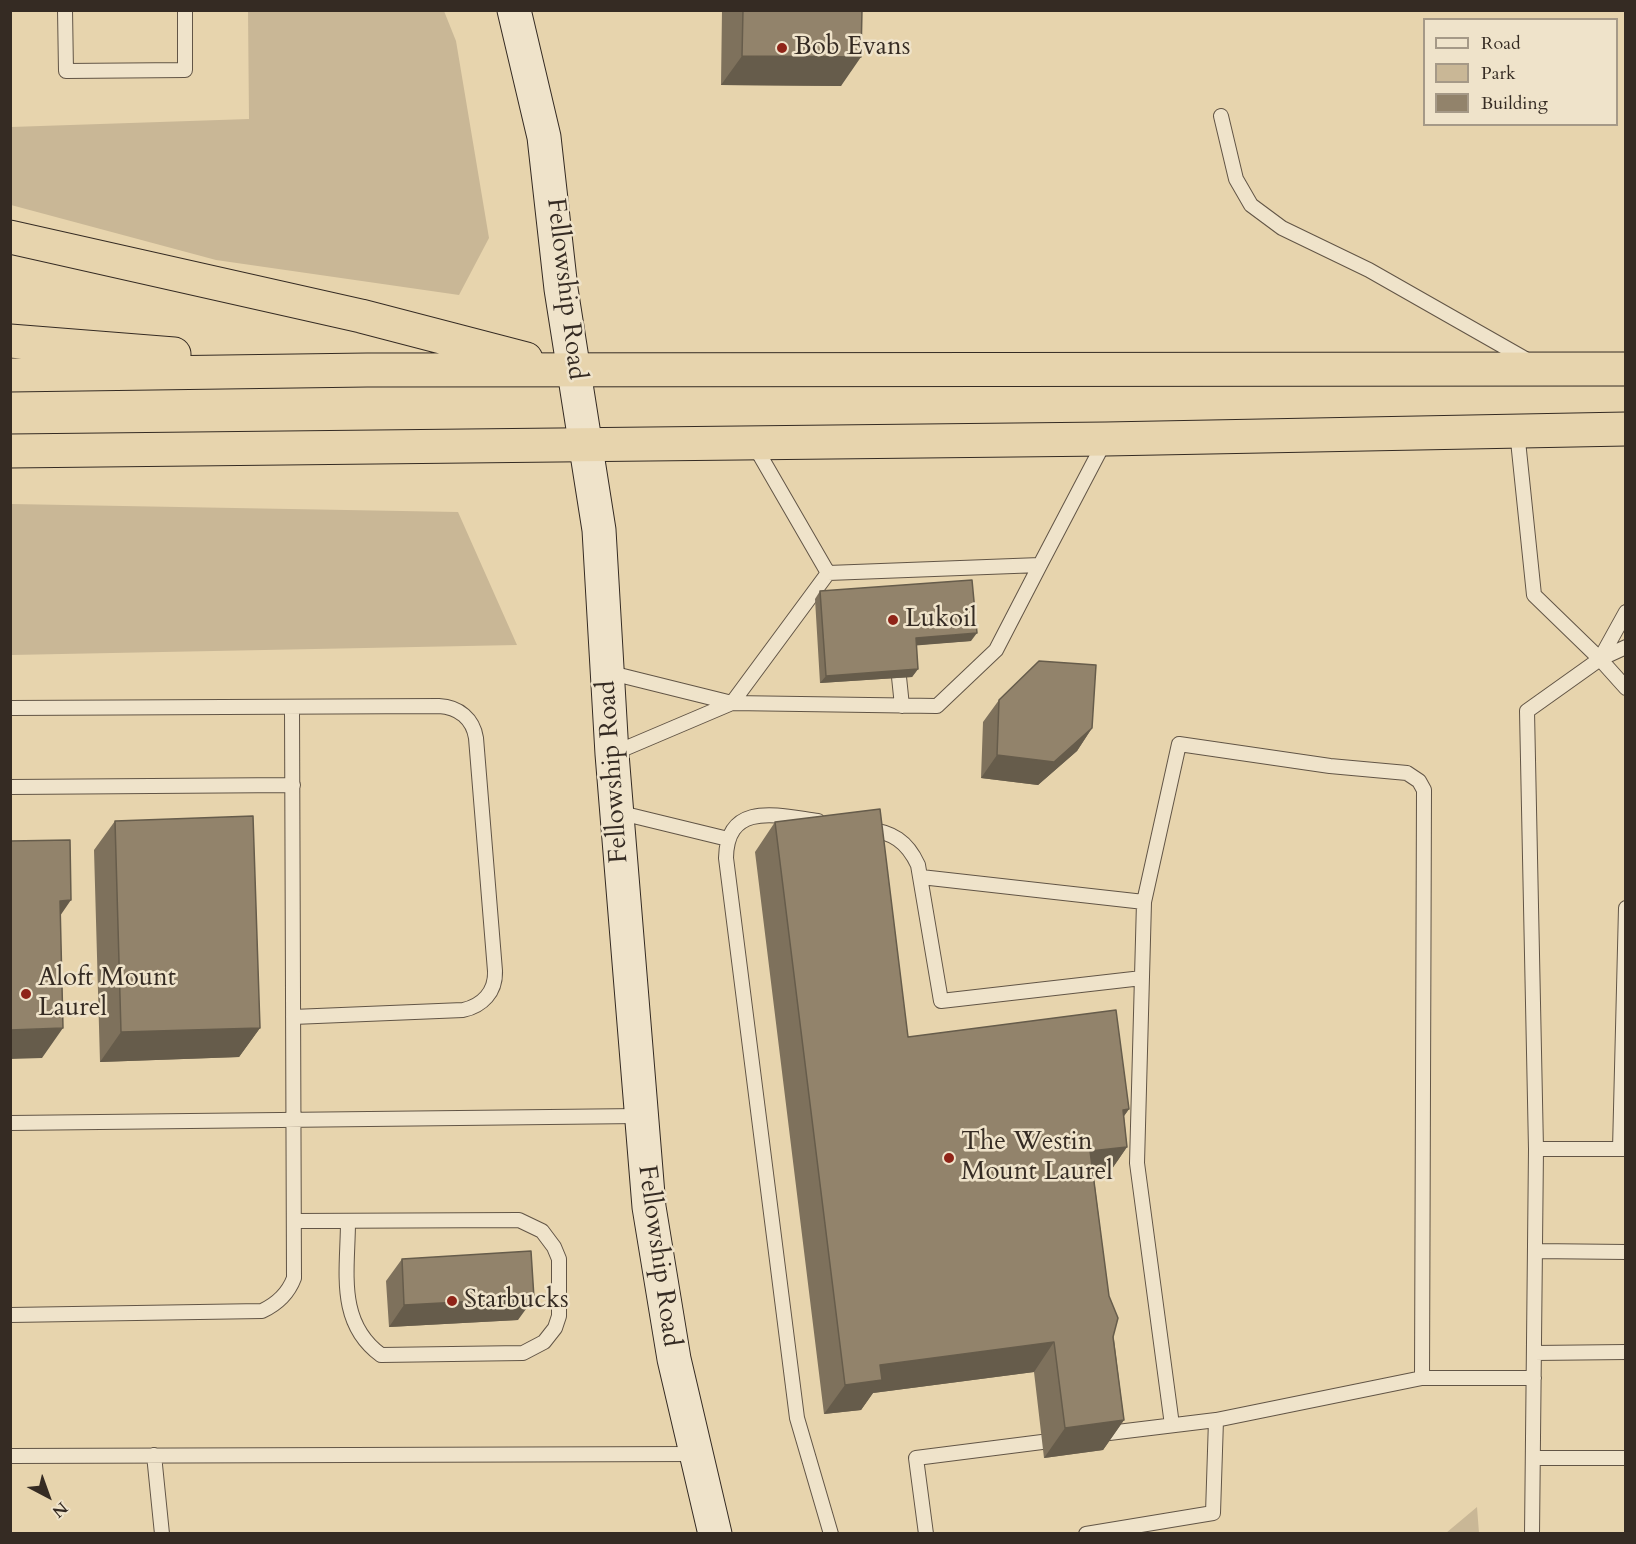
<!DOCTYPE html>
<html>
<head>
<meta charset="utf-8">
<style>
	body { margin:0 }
	#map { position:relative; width:1636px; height:1544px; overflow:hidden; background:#e7d4ad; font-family:Cardo,serif }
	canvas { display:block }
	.frame { position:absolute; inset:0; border:12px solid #352b23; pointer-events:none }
	.legend { position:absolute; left:1423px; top:18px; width:195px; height:108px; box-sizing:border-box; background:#efe3ca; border:2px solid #a59987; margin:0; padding:8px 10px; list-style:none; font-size:18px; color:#352b23 }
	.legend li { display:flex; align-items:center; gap:12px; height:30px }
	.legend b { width:30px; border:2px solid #a59987 }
	.north { position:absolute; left:18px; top:1466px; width:60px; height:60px; -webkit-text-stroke:4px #efe3ca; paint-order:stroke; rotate:139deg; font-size:16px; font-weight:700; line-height:24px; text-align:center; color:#352b23 }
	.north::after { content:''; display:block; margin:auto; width:21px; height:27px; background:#352b23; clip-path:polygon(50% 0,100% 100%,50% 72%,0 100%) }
</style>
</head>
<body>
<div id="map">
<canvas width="1636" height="1544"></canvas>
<div class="frame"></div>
<ul class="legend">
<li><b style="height:8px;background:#efe3ca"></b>Road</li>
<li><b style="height:16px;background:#c9b796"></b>Park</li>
<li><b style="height:16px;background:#92836b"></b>Building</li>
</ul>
<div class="north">N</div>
</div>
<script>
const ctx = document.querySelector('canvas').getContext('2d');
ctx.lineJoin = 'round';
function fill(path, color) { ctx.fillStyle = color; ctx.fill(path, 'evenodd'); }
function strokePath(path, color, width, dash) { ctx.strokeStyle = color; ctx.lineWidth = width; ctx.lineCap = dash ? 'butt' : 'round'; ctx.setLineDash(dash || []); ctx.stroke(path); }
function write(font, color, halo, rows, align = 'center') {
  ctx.font = font + ' Cardo,serif'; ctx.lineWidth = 5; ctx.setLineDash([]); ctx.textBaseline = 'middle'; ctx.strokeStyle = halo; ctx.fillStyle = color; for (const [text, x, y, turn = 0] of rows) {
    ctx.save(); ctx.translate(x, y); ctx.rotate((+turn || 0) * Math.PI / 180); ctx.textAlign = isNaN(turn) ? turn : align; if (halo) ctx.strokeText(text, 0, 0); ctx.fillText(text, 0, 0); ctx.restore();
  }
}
fill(new Path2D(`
	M248,11h196l12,30 33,197 -30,57 -243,-35 -205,-55v-78l238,-8z
	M11,504l447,8 59,133 -506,10z
	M1477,1507l2,26h-33z`), '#c9b796');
const lane = new Path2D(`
	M65,10l1,61 119,-1v-60
	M1221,116l15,63 15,26 31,23 87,42 160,91
	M1517,431l17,164 66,64 26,-47
	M754,445l74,128 212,-8 66,-126
	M1600,659l26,29
	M607,672l125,31 205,3 59,-56 44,-85
	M899,677l3,29
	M10,708l429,-2c20,1 34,13 37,32l19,233c1,21 -13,35 -32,39l-170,7
	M612,754l120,-51 96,-130
	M10,787l283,-2
	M617,812l111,27
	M818,821c-38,-5 -91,-21 -92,37l71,560 34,116
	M867,829c25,3 40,12 51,36l23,136 201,-23
	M921,877l223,25 35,-158 151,22 77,7 12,8 5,9 -2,588 -206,42 -3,93 -127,21
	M1144,902l-7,261 35,262
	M10,1123l629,-7
	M1536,1149h90
	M1620,1149l6,-241
	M294,1221l225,-1 23,11 12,16 5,12v57l-4,12 -11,14 -21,11 -142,2c-45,-33 -33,-85 -33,-134
	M1535,1251l91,1
	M10,1315l252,-4c15,-7 26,-17 32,-33l-2,-571
	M1534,1353l92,-1
	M1422,1378h112
	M1101,1434l115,-14
	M154,1455l8,79
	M10,1456l685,-2
	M1533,1458h93
	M926,1534l-10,-76 126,-16
	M1532,1534l4,-385 -9,-438 73,-52 26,-12`);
const secondary = new Path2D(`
	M514,10l30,127 17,152 38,241 13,224 37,453 25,152 41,175`);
const highway = new Path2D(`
	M10,237l351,79 165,43
	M10,341l164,13
	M10,375l357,-5 1259,-1
	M10,451l1096,-12 520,-10`);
strokePath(lane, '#625546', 16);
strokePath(secondary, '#352b23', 35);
strokePath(highway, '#352b23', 35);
strokePath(lane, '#efe3ca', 14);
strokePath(secondary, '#efe3ca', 33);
strokePath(highway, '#e7d4ad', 33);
fill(new Path2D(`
	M722,10h140l-21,76 -120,-1z
	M820,591l151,50 -55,4 2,24 -6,8 -92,6 -5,-84z
	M999,700l93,28 -15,23 -39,34 -57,-7 2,-56z
	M115,821l145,207 -21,29 -139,5 -6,-212z
	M775,822l133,215 221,72 -5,7 3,31 -20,29 -13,2 30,242 -21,30 -59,8 -10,-86 -161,21 -12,17 -37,4 -69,-562z
	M402,1259l116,61 -129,7 -3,-46z`), '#7e715c');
fill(new Path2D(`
	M742,56l119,1 -20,29 -120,-1z
	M977,633l-6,8 -61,5 6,-8z
	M918,669l-6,8 -92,6 6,-7z
	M1092,728l-15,23 -39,34 -57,-7 16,-23z
	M71,900l-20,29 9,-28z
	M63,1028l-21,30 -32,1v-29z
	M260,1028l-21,29 -139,5 21,-30z
	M1129,1109l-21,29 15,-28z
	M1127,1147l-20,29 -37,5 20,-30z
	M534,1298l-16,22 -129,7 15,-22z
	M1054,1342l-20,30 -161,21 -12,17 -37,4 21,-29 35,-20z
	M1124,1420l-21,30 -59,8 21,-30z`), '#665c4b');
const building = new Path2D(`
	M743,10h119l-1,47 -119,-1z
	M972,580l5,53 -61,5 2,31 -92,7 -6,-85z
	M1039,661l57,4 -4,63 -38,34 -57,-7 2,-55z
	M880,809l28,228 208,-27 13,99 -6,1 4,37 -37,4 19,145 9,22 -5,19 11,83 -59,8 -11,-86 -174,23 2,15 -37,5 -70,-563z
	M253,816l7,212 -139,4 -6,-211z
	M70,840l1,60 -11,1 3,127 -53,2v-189z
	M531,1251l3,47 -130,7 -2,-46z`);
fill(building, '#92836b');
strokePath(building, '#665c4b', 1.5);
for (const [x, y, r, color] of [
	[782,48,6,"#8f2418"],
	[893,620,6,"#8f2418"],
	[26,994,6,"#8f2418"],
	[949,1158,6,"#8f2418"],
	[452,1301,6,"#8f2418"]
]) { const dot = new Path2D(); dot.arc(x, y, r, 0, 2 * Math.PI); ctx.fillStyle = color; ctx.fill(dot); strokePath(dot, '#efe3ca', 2); }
write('26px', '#352b23', '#efe3ca', [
	["Bob Evans",794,48],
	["Lukoil",905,620],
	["Aloft Mount",38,979],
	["Laurel",38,1009],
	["The Westin",961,1143],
	["Mount Laurel",961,1173],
	["Starbucks",464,1301]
], 'left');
write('26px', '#352b23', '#efe3ca', [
	["Fellowship Road",565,289,83],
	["Fellowship Road",614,772,-94],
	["Fellowship Road",658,1256,82]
]);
</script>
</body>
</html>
